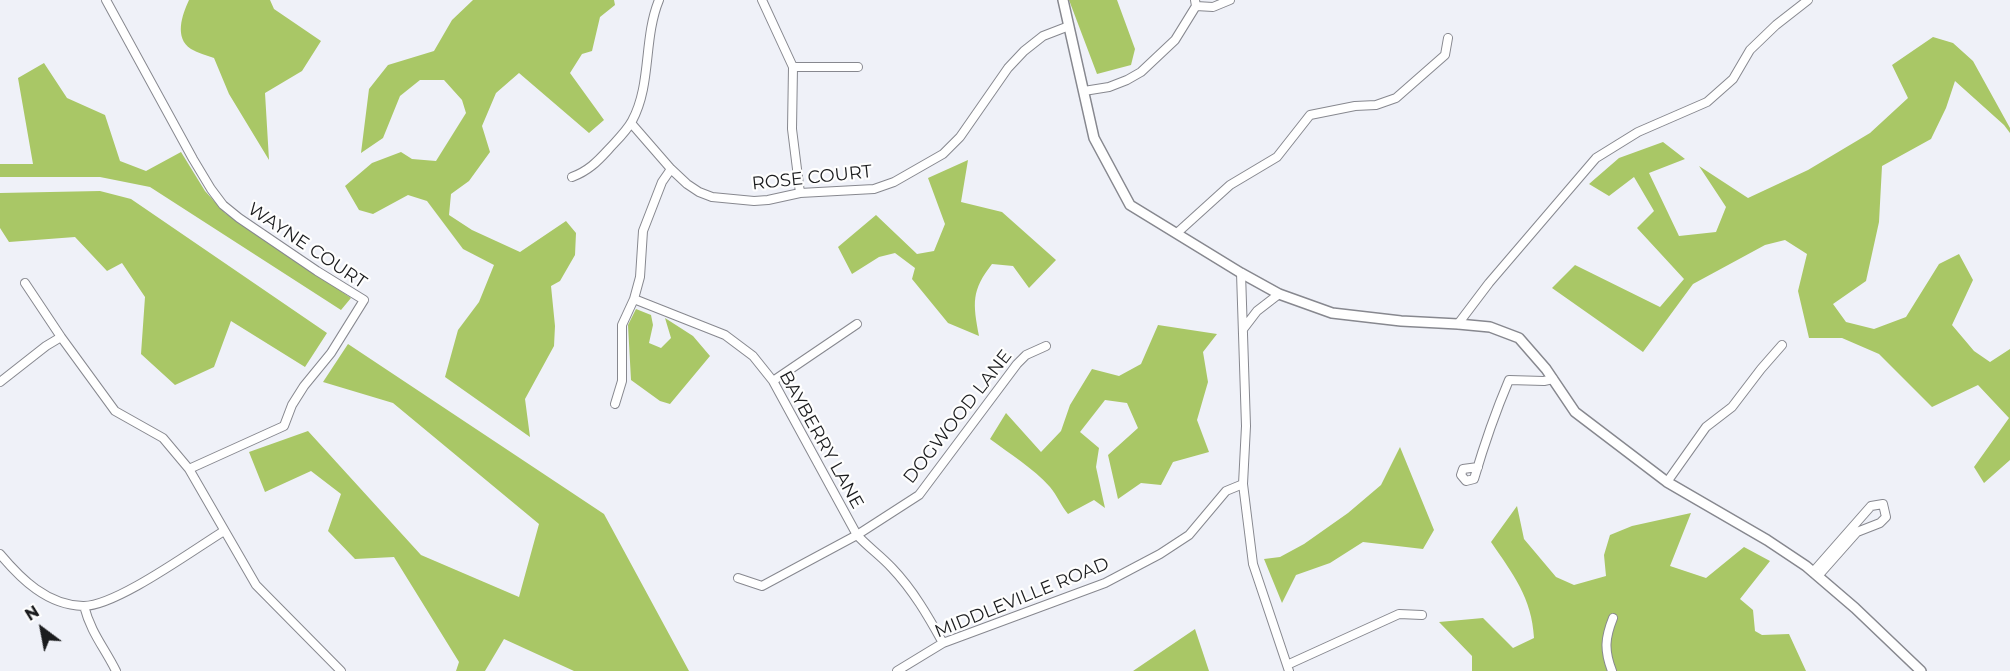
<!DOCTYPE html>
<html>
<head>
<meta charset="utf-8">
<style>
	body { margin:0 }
	#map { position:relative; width:2010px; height:671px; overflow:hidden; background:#eff1f8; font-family:Montserrat,sans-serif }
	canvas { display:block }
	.north { position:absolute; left:12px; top:599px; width:60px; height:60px; -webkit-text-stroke:4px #fefefe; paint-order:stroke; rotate:328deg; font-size:16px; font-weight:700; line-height:24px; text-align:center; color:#1b1c1e }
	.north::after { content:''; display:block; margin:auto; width:21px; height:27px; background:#1b1c1e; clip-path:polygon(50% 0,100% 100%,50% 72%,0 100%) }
</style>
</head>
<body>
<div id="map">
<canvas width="2010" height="671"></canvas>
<div class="north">N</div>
</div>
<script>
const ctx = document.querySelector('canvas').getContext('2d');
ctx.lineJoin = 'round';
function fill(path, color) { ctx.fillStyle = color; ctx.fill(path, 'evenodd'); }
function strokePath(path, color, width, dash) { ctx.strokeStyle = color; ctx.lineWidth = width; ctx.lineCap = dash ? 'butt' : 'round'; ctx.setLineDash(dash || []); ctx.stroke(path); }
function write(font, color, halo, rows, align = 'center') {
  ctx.font = font + ' Montserrat,sans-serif'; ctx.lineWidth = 4.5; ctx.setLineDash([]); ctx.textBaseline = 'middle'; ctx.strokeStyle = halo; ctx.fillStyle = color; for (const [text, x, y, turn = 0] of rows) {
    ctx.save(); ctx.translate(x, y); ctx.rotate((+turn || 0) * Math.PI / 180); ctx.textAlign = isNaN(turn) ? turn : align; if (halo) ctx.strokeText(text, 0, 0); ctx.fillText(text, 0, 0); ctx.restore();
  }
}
fill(new Path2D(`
	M189,0h81l4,9 47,32 -19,30 -37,22 4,67 -40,-66 -15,-36c-8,-3 -16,-5 -23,-9 -17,-11 -9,-34 -2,-49z
	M473,0h141l1,5 -15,12 -8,34 -10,3 -12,19 34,47 -15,13 -70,-60 -23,20 -14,33 8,26 -21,29 -18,13 -2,21 23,15 48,22 46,-31 10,12 -1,22 -15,26 -9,5 4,40 -1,20 -29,53 5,38 -85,-60 13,-47 21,-28 15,-37 -31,-16 -36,-48 -19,-6 -35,19 -14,-4 -14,-24 27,-23 29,-11 11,7 24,2 30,-48 -4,-13 -18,-20h-24l-20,16 -17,42 -22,15 8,-64 19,-24 46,-14 18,-31z
	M1069,0h48l18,49 -4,16 -34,9z
	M1933,37l20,6 20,18 37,67v5l-6,-8 -49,-44 -9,27 -15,31 -49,27 -3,56 -13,59 -33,23 13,18 28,7 32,-12 33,-53 20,-10 14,26 -21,45 22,26 16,11 20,-13v111l-26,23 -10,-16 35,-49 -31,-33 -46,22 -53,-53 -37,-16h-33l-11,-47 9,-37 -22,-14 -20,5 -72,39 -50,68 -91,-64 23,-23 85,42 24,-28 -47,-51 17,-17 -20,-34 -25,19 -20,-12 30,-26 44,-16 22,17 -36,14 30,63 37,-4 10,-25 -27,-41 49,32 60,-28 62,-37 38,-35 -16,-33z
	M44,63l23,35 38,17 15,46 26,10 35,-19 24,39 20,22 126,85 -10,12 -191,-123 -50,-10h-100v-13h33l-15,-86z
	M968,160l-7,42 41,10 54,48 -27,28 -16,-22 -21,-2c-21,27 -19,39 -13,72l-31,-13 -36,-44 3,-11 -20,-15 -16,4 -27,17 -14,-27 38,-32 41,39 17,-3 11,-27 -17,-46z
	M100,191l31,8 196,134 -22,34 -74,-46 -17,46 -39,18 -34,-31 4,-57 -23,-34 -15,8 -32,-34 -66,5 -9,-14v-35z
	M636,309l15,6 2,10 -4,18 12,5 10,-10 -6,-20 28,18 17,20 -40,48 -10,-3 -29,-21 -3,-55z
	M1158,325l59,9 -14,18 5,30 -11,38 12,32 -36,10 -12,23 -20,-2 -23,16 -10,-44 30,-27 -11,-25 -22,-3 -25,32 19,16 -3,19 9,41 -11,-8 -26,14c-7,-8 -11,-19 -18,-27 -17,-19 -40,-33 -60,-48l16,-26 35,39 20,-21 9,-26 22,-36 27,7 22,-12z
	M348,344l256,170 85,157h-115l-70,-32 -19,32h-29l3,-9 -65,-105 -39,2 -27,-28 13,-37 -30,-23 -46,21 -16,-40 59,-21 113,124 98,42 20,-73 -146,-121 -70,-21z
	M1400,447l34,83 -11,19 -60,-7 -33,21 -34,12 -14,28 -18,-44 16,-2 24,-13 44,-31 33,-28z
	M1517,506l7,33 32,38 18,8 32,-9 -2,-21 6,-20 22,-9 59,-13 -21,53 36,12 38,-31 26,14 -30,38 13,11 2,21 7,4 27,-1 17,37h-334v-15l-33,-34 44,-4 30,30 21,-10c-2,-40 -21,-64 -43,-96z
	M1195,629l14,42h-76z`), '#a9c766');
const minor = new Path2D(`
	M106,0l87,159 18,30 12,16 16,13 78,53 47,29 -33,53 -27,33 -12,19 -8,21 -95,43
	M762,0l31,67 -1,62 8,64
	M1196,6l17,1 17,-7
	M793,67h65
	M1084,91l25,-4 18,-7 14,-8 34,-32 21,-34 -1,-6
	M631,123l40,46 16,15 12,8 13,5 42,4 14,-1 32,-7 74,-4 20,-7 49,-28 17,-17 48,-69 16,-17 19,-15 26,-10
	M572,177c16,-6 25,-15 36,-27 8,-9 18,-18 24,-29 20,-37 11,-82 27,-121
	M1177,233l53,-48 47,-28 33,-42 45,-9 21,-1 20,-7 49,-43 3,-17
	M25,283l36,54 54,74 48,27 26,31 67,116 85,86
	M634,299l91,36 28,21 20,25 84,154c11,12 24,21 35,33 21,22 36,48 51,75
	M1458,324l31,-41 107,-125 42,-26 69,-30 26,-23 17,-29 26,-25 32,-25
	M1244,328l13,-17 22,-17
	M773,381l84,-57
	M0,382l46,-36 15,-9
	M615,404l7,-23v-56l12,-26 6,-22 3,-46 19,-49 9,-13
	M1478,467l-15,2 -2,6 5,6 8,-2c10,-34 21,-66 35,-99l35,1 9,-2
	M1667,482l39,-55 26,-20 29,-38 21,-24
	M1243,484l10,80 36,107
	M0,554c21,25 47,51 83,52 32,1 110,-56 141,-75
	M1813,572l58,-66 12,-2 3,13 -6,6 -23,9 -39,44
	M738,578l24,8 95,-51 62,-40 98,-131 9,-9 20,-9
	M84,606c7,27 20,41 32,65
	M1287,665l112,-51 23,1
	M897,671l46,-28 162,-60 55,-29 29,-19 37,-44 17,-7 3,-58 -5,-153
	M1612,671c-8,-21 -7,-33 1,-53`);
const major = new Path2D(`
	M1063,0l31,138 36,67 111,68 38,21 53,19 69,8 57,3 32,3 29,11 27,31 29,43 92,70 100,58 39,26 49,42 66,63`);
strokePath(minor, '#87888f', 10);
strokePath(major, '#87888f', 12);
strokePath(minor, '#fff', 8);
strokePath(major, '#fff', 9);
write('18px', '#1b1c1e', '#fefefe', [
	["ROSE COURT",812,178,-6],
	["WAYNE COURT",307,246,34],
	["DOGWOOD LANE",958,417,-52],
	["BAYBERRY LANE",821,440,61],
	["MIDDLEVILLE ROAD",1022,598,-22]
]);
</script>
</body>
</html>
